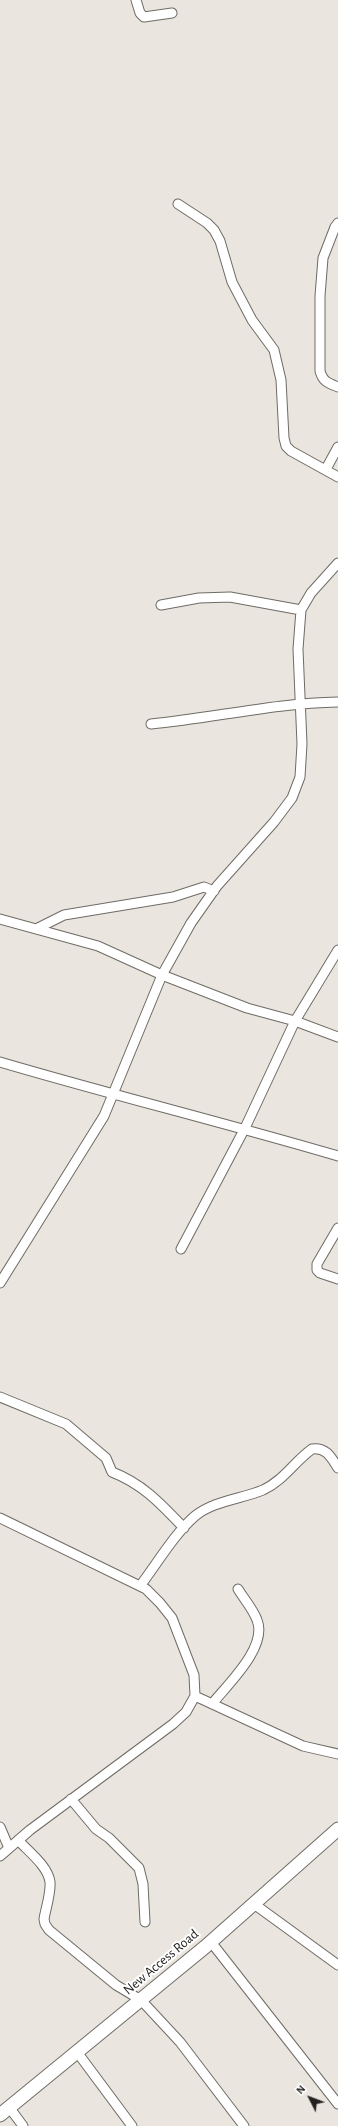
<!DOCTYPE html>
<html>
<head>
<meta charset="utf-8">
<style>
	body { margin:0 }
	#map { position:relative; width:338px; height:2126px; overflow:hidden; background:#eae5de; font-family:"Alegreya Sans",sans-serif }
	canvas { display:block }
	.north { position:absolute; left:290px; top:2078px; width:40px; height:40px; -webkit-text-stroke:3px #fff; paint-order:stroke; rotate:312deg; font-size:11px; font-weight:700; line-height:16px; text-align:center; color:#242220 }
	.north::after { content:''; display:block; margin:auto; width:14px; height:18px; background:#242220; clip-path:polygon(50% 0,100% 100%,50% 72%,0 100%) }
</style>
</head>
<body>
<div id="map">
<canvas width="338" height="2126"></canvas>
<div class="north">N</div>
</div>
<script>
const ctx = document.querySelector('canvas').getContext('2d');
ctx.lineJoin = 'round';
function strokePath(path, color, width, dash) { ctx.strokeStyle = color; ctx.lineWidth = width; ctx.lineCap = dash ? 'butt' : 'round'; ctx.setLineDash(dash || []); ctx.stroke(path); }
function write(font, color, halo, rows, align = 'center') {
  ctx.font = font + ' "Alegreya Sans",sans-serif'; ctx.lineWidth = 4; ctx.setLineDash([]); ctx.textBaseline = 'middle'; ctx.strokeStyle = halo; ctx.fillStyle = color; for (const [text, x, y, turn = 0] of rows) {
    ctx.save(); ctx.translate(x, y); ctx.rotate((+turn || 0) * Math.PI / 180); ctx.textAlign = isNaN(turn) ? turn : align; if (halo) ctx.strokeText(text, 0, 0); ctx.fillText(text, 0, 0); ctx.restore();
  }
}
const street = new Path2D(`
	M136,0l4,13 4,4 28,-4
	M178,204l29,19 7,7 6,11 12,41 20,38 22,30 7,30 3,58 2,8 5,5 47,26
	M338,223l-3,4 -12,31 -3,38v75c3,11 8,12 18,16
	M326,469l12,-22
	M161,605l38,-7 31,-1 71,13
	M151,724c62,-6 124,-21 187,-22
	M0,919l98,27 64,29 85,33 48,13 43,16
	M36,929l28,-14 109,-18 31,-10 10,4
	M0,1062c112,33 226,61 338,94
	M338,1228l-21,36v6l3,3 18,6
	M181,1249l64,-121 50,-107 43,-71
	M0,1283l104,-167 58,-141 29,-52 26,-37 57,-64 18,-24 8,-21 2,-33 -4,-95 3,-39 10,-17 27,-30
	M0,1397l66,27 40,34 6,14c31,12 49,32 72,56
	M0,1518l146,71 14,14 12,15 22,57 1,21 -9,16 -13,12 -143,106 -30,26
	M140,1586c16,-21 35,-53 55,-70 18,-15 46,-17 68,-26 20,-9 32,-29 49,-41 14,-2 19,8 26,19
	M195,1696l108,50 35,8
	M212,1704c16,-20 56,-57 45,-84 -4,-11 -13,-21 -19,-31
	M71,1799l25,30 13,9 30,30 4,16 2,38
	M0,1827l9,21
	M18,1840c10,11 30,26 32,42 1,11 -4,25 -6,37l1,5 4,6 67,55 25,15 39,42 64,84
	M254,1904l84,61
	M211,1942l127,162
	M77,2052l55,74
	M9,2107l14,19`);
const secondary = new Path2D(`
	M0,2115l205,-168 133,-118`);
strokePath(street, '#6f6b65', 11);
strokePath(secondary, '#6f6b65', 15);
strokePath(street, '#fff', 9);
strokePath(secondary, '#fff', 13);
write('14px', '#242220', '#fff', [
	["New Access Road",161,1962,-40]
]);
</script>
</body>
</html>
